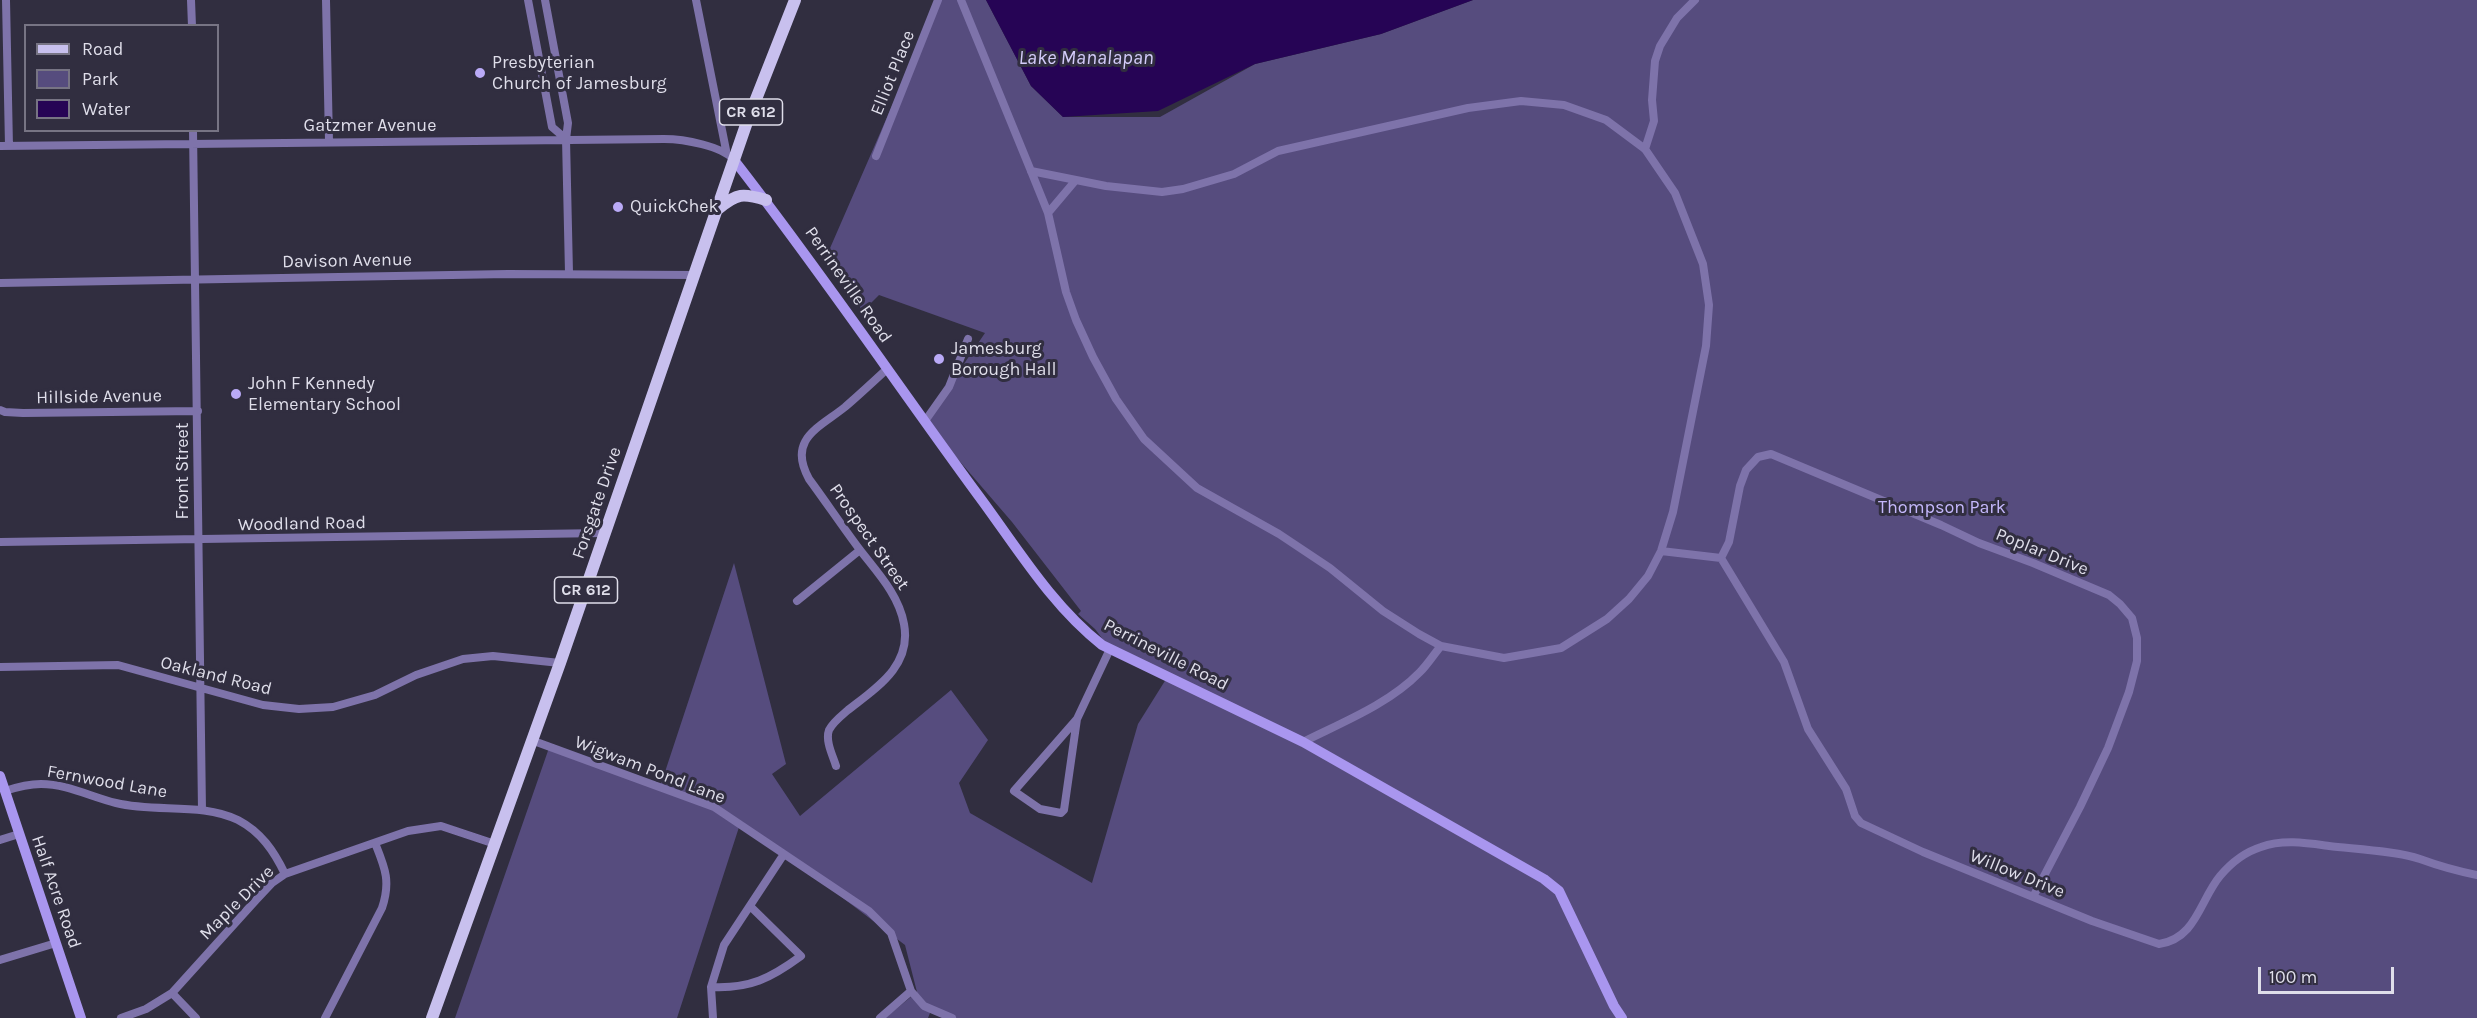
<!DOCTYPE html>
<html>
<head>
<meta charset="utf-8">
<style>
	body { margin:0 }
	#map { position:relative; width:2477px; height:1018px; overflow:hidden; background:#312e40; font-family:Karla,sans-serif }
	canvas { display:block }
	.legend { position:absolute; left:24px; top:24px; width:195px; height:108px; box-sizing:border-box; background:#312e40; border:2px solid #777484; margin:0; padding:8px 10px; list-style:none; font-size:18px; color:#dfdeea }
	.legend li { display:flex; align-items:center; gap:12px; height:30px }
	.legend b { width:30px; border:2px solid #777484 }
	.scale { position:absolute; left:2258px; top:967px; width:136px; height:27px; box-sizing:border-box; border:3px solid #dfdeea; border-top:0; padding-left:8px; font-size:18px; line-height:21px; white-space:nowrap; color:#dfdeea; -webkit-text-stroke:4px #312e40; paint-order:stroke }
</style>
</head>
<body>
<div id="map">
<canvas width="2477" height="1018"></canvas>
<ul class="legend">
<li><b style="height:8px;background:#c8c0ee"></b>Road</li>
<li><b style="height:16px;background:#564c7e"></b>Park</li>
<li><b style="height:16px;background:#260455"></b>Water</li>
</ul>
<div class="scale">100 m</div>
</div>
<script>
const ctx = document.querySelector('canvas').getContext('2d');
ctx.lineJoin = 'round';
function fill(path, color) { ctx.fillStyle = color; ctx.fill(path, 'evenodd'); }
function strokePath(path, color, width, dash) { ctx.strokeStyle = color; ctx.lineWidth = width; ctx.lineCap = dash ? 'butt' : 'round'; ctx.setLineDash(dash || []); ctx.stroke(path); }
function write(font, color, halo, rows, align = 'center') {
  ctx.font = font + ' Karla,sans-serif'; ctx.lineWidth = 6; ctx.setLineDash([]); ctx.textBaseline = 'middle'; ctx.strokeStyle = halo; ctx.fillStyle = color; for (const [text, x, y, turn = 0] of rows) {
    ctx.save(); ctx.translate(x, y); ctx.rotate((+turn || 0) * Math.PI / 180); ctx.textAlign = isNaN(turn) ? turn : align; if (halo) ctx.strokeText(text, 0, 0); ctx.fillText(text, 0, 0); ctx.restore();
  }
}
fill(new Path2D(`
	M938,0h48l45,86 32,31h97l95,-53 126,-30 92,-34h1004v1018h-1523l-22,-10 -4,10h-43l32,-26 -12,-47 -164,-124 -64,197h-222l95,-273 111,39 73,-221 52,201 -14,10 28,42 151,-126 37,50 -29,43 11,30 122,70 46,-159 30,-48 -58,-27 -15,-20 -17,-15 3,-3 -69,-89 -87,-101 60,-88 -106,-38 -16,16 -39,-49z`), '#564c7e');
fill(new Path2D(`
	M986,0h487l-92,34 -126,30 -97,47 -95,6 -32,-31z`), '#260455');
strokePath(new Path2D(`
	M6,0l3,146
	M191,0l1,26
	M326,0l3,141
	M528,0l24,127 14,12
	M545,0l23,123 -2,16 3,134
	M696,0l30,150
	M961,0l70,171 17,42 18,79 10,28 17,37 23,42 28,40 53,49 82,46 51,34 53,43 36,23 22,12 63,12 57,-10 46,-29 22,-20 19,-23 13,-25 12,-39 33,-166 3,-41 -6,-41 -28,-71 -30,-44 -39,-29 -42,-15 -43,-4 -53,7 -190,43 -44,23 -51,15 -21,3 -56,-6 -75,-15
	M193,130l9,680
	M0,146l664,-7c20,0 58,7 70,21
	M1645,149l9,-28 -2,-21 3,-39 5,-15 17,-28 18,-18
	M876,156l62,-156
	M1048,213l27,-32
	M0,283l508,-9 187,1
	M0,410l5,2 18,1 175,-2
	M925,421l24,-34 19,-48
	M0,542l604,-9
	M1661,551l60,7 63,104 24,67 38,60 9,27 6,7 62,29 169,69 67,23c37,-5 41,-44 61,-68 11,-13 25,-24 41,-29 22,-8 46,-4 68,-1 25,3 69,5 91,13 19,7 37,12 57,16
	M1721,558l8,-16 11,-56 6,-16 12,-13 13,-3 170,71 38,18 54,20 76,32 11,9 12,14 5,20v23l-8,31 -21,56 -28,59 -47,90
	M797,601l63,-51
	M0,667l118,-2 145,40 36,4 34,-2 42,-12 41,-20 47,-16 30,-3 67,7
	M1077,719l-13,91 -3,3 -21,-4 -26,-18 63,-72 33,-70
	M531,740l183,67 155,104 22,22 20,58 13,15 28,12
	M1303,742c40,-20 86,-38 117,-70 8,-8 14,-18 21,-26
	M836,766c-3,-10 -11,-25 -7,-36 4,-8 12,-14 19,-20 28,-22 64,-44 56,-86 -5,-29 -27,-52 -44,-74 -18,-24 -34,-48 -51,-71 -22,-40 10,-51 36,-72 14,-12 28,-25 42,-38
	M5,791c12,-4 23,-7 36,-7 26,0 50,13 75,19 40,10 85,-1 122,17 23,12 36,31 47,54
	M0,840l19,-6
	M0,960l56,-17
	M711,987c39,2 60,-9 90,-31l-51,-50
	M172,993l24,25
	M121,1018l25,-9 26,-16 84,-93 16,-17 13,-9 123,-43 33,-5 54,18
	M325,1018l57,-110c9,-27 3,-40 -7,-65
	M713,1018l-2,-31 13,-42 60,-91
	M880,1018l31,-27`), '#7e73aa', 8);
strokePath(new Path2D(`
	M734,160c85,109 162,223 244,335 38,51 73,110 124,150l201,97 241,137 15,12 55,115 8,12
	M0,776l81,242`), '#a996ef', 10);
strokePath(new Path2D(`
	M718,209c19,-16 25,-16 48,-9
	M432,1018l128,-355 187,-541 48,-122`), '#c8c0ee', 12);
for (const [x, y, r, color] of [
	[480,73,6,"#baaaf7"],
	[618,207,6,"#baaaf7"],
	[939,359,6,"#baaaf7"],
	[236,394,6,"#baaaf7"]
]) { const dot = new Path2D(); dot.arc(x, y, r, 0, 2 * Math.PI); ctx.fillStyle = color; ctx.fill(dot); strokePath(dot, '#312e40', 2); }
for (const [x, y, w] of [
	[751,112,63],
	[586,590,63]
]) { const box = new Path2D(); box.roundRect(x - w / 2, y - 13, w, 26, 4.5); ctx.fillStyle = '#312e40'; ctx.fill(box); strokePath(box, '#dfdeea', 1.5); }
write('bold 16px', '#dfdeea', null, [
	["CR 612",751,112],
	["CR 612",586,590]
]);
write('18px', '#dfdeea', '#312e40', [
	["Presbyterian",492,63],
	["Church of Jamesburg",492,84],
	["QuickChek",630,207],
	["Jamesburg",951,349],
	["Borough Hall",951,370],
	["John F Kennedy",248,384],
	["Elementary School",248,405]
], 'left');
write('18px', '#dfdeea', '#312e40', [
	["Elliot Place",893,73,-68],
	["Gatzmer Avenue",370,126],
	["Davison Avenue",347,261,-1],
	["Perrineville Road",848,285,55],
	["Hillside Avenue",99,397,-1],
	["Front Street",183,471,-90],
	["Forsgate Drive",597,503,-71],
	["Woodland Road",302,524,-1],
	["Prospect Street",869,537,55],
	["Poplar Drive",2042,552,22],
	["Perrineville Road",1166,655,27],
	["Oakland Road",216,676,14],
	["Wigwam Pond Lane",650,770,21],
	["Fernwood Lane",107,782,10],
	["Willow Drive",2017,874,22],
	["Half Acre Road",56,892,71],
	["Maple Drive",237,903,-45]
]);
write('18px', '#c5b8fc', '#312e40', [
	["Thompson Park",1942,508]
]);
write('italic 20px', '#d4ccfa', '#312e40', [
	["Lake Manalapan",1086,58]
]);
</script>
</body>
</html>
